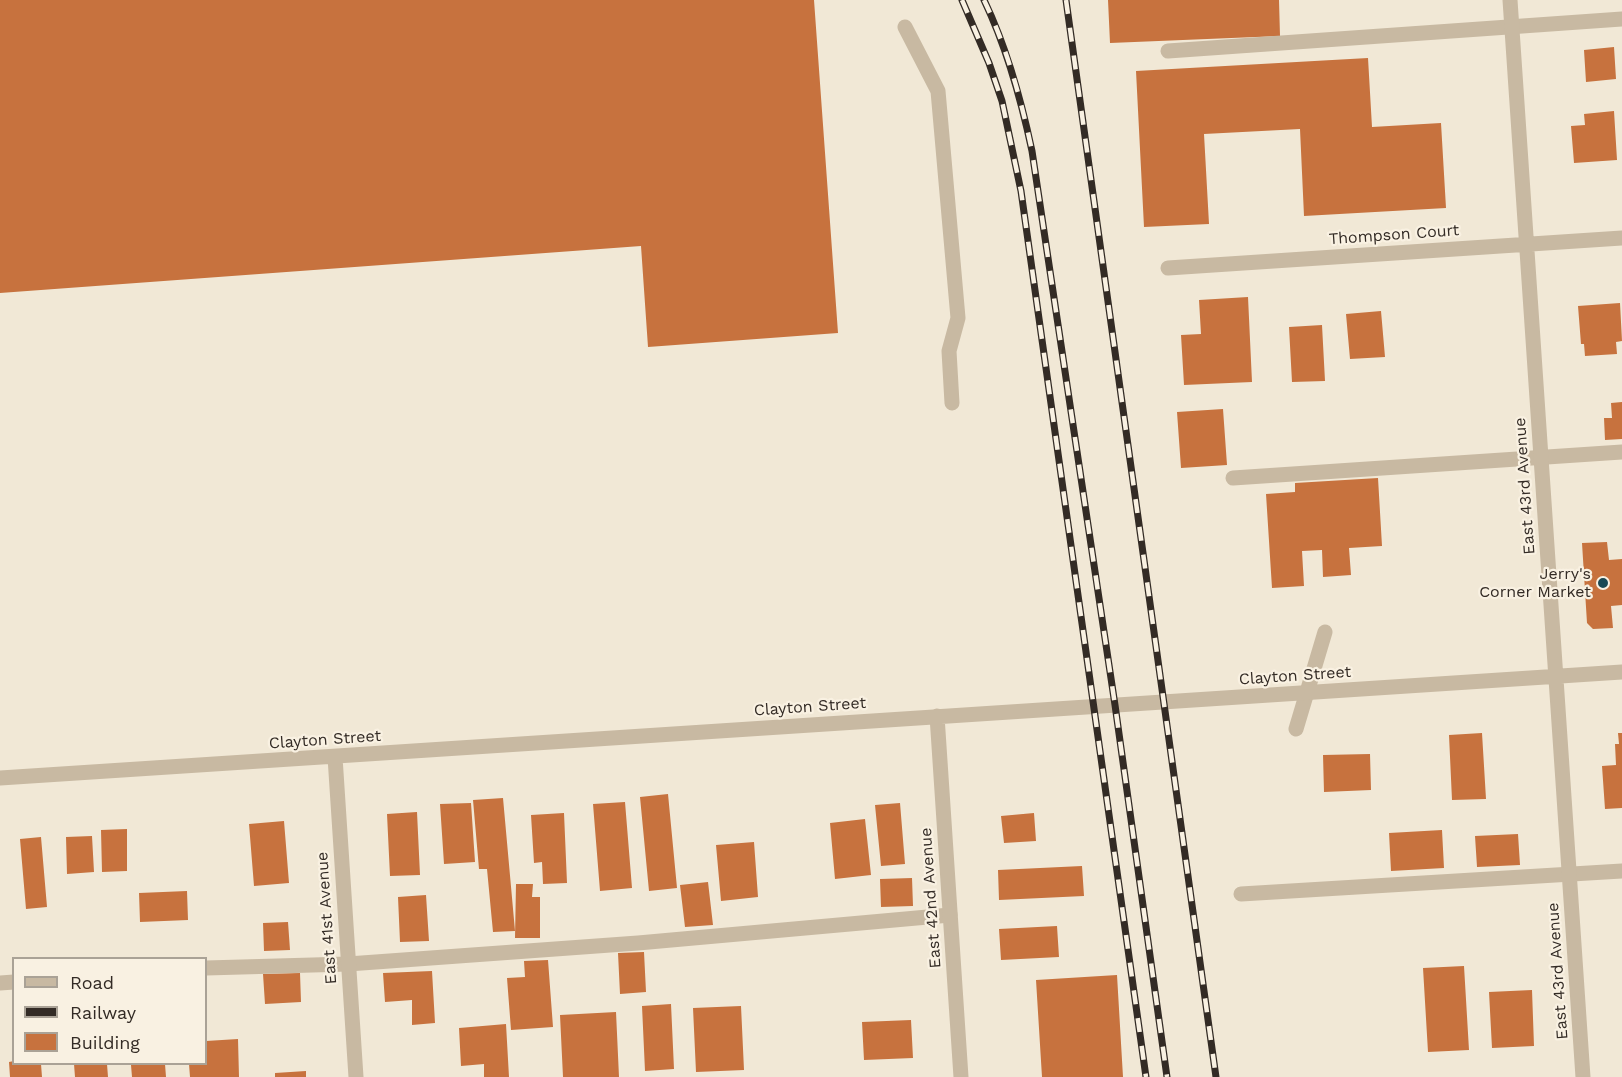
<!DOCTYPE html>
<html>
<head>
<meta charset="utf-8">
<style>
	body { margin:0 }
	#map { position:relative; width:1622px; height:1077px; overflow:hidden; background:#f1e8d6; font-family:"Work Sans",sans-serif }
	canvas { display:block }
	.legend { position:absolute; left:12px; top:957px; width:195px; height:108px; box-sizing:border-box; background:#f9f1e2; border:2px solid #aaa296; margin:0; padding:8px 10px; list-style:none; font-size:18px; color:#332b25 }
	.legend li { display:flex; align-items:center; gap:12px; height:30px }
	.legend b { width:30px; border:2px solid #aaa296 }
</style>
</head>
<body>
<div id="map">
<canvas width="1622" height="1077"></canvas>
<ul class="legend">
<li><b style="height:8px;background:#c8b9a2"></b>Road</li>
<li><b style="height:8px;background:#332b25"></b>Railway</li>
<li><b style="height:16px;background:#c7723e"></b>Building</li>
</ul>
</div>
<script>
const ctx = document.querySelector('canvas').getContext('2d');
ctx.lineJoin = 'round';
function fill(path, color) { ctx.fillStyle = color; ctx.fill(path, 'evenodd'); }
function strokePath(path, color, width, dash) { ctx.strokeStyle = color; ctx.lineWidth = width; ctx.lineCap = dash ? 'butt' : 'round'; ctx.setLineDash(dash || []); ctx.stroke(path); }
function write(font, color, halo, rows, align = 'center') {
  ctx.font = font + ' "Work Sans",sans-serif'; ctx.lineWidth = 4.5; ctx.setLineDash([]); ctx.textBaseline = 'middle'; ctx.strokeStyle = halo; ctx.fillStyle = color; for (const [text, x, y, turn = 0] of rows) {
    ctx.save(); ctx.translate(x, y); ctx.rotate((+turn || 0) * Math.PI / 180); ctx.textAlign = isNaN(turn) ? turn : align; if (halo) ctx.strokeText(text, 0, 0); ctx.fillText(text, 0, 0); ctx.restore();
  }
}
fill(new Path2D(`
	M0,0h814l24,333 -190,14 -7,-101 -641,47z
	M1108,0h171l1,36 -170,7z
	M1614,47l2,32 -30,3 -2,-32z
	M1368,58l4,69 69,-4 5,85 -142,8 -4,-87 -96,5 5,90 -65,3 -8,-156z
	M1614,111l3,49 -43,3 -3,-37 14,-1 -1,-11z
	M1248,297l4,85 -68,3 -3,-50 20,-1 -2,-34z
	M1620,303l2,38 -6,1 1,12 -32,2 -1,-12h-3l-3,-38z
	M1381,311l4,46 -35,2 -4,-45z
	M1322,325l3,56 -33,1 -3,-55z
	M1622,402v37l-17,1 -1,-22h8l-1,-15z
	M1223,409l4,56 -46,3 -4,-56z
	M1378,478l4,68 -33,2 2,27 -28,2 -1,-27 -20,1 2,35 -32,2 -6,-94 29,-2v-9z
	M1607,542l2,18 13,-1v46l-11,1 2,22 -20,1 -6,-6 -5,-80z
	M1482,733l4,66 -34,1 -3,-65z
	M1618,733h4v75l-17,1 -3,-43 14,-1 -1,-21h4z
	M1370,754l1,36 -47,2 -1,-37z
	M668,794l9,94 -28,3 -9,-94z
	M503,798l12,133 -22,1 -6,-63h-8l-6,-69z
	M625,802l7,86 -32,3 -7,-87z
	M471,803l4,59 -31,2 -4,-60z
	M900,803l5,61 -24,2 -6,-61z
	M417,812l3,63 -30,1 -3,-62z
	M564,813l3,70 -24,1 -1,-22 -8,1 -3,-48z
	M1034,813l2,28 -32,2 -3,-27z
	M865,819l6,56 -36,4 -5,-56z
	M284,821l5,62 -35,3 -5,-62z
	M127,829v42l-25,1 -1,-42z
	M1442,830l2,38 -53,3 -2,-38z
	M1518,834l2,31 -43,2 -2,-31z
	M92,836l2,36 -27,2 -1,-37z
	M41,837l6,70 -21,2 -6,-70z
	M754,842l4,55 -37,4 -5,-56z
	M1082,866l2,30 -85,4 -1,-30z
	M912,878l1,28 -32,1 -1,-28z
	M708,882l5,43 -28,2 -5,-42z
	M516,884h17l-1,13h8v41h-25z
	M187,891l1,29 -48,2 -1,-29z
	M426,895l3,46 -29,1 -2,-45z
	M288,922l2,28 -26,1 -1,-28z
	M1057,926l2,31 -58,3 -2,-31z
	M644,952l2,40 -26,2 -2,-41z
	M548,960l5,67 -42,3 -4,-52 18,-1 -1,-16z
	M1464,966l5,84 -41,2 -5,-84z
	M432,971l3,52 -23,2v-25l-27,2 -2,-29z
	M300,973l1,29 -36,2 -2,-30z
	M1117,975l6,102h-81l-6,-97z
	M1532,990l2,56 -42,2 -3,-56z
	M671,1004l3,65 -29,2 -3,-65z
	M741,1006l3,64 -48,2 -3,-64z
	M616,1012l3,65h-56l-3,-62z
	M911,1020l2,38 -49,2 -2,-38z
	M506,1024l3,53h-25v-13l-23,2 -2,-38z
	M238,1039l1,38h-49l-1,-13h17v-23z
	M14,1061v3h27l1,13h-32l-1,-15z
	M74,1064h33l1,13h-33z
	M165,1064l1,13h-34l-1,-12z
	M306,1071v6h-31v-4z`), '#c7723e');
strokePath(new Path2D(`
	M905,27l33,64 20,227 -9,33 3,52
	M1168,51l454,-32
	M1233,478l389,-26
	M1296,729l29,-97
	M1241,894l381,-23
	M206,968l142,-4 290,-21 312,-28
	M0,983l14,-1`), '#c8b9a2', 15);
strokePath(new Path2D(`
	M1510,0l73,1077
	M1168,268l454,-30
	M937,716l24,361
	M335,757l21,320
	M0,778l1622,-106`), '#c8b9a2', 15);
const rail = new Path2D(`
	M962,0l27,63 13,38 19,90 125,886
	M984,0c23,48 37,99 48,151l83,554 52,372
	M1066,0l150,1077`);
strokePath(rail, '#332b25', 7);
strokePath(rail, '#f9f1e2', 4.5, [14]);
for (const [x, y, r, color] of [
	[1603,583,6,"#1a4954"]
]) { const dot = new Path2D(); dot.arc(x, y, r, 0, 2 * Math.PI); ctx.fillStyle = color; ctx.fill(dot); strokePath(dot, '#f9f1e2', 2); }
write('16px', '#332b25', '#f9f1e2', [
	["Thompson Court",1394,235,-4],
	["East 43rd Avenue",1525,486,-94],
	["Clayton Street",1295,676,-4],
	["Clayton Street",810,707,-4],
	["Clayton Street",325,740,-4],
	["East 42nd Avenue",931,898,-94],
	["East 41st Avenue",327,918,-94],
	["East 43rd Avenue",1558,971,-94]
]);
write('16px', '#332b25', '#f9f1e2', [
	["Jerry's",1591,574],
	["Corner Market",1591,592]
], 'right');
</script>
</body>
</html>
